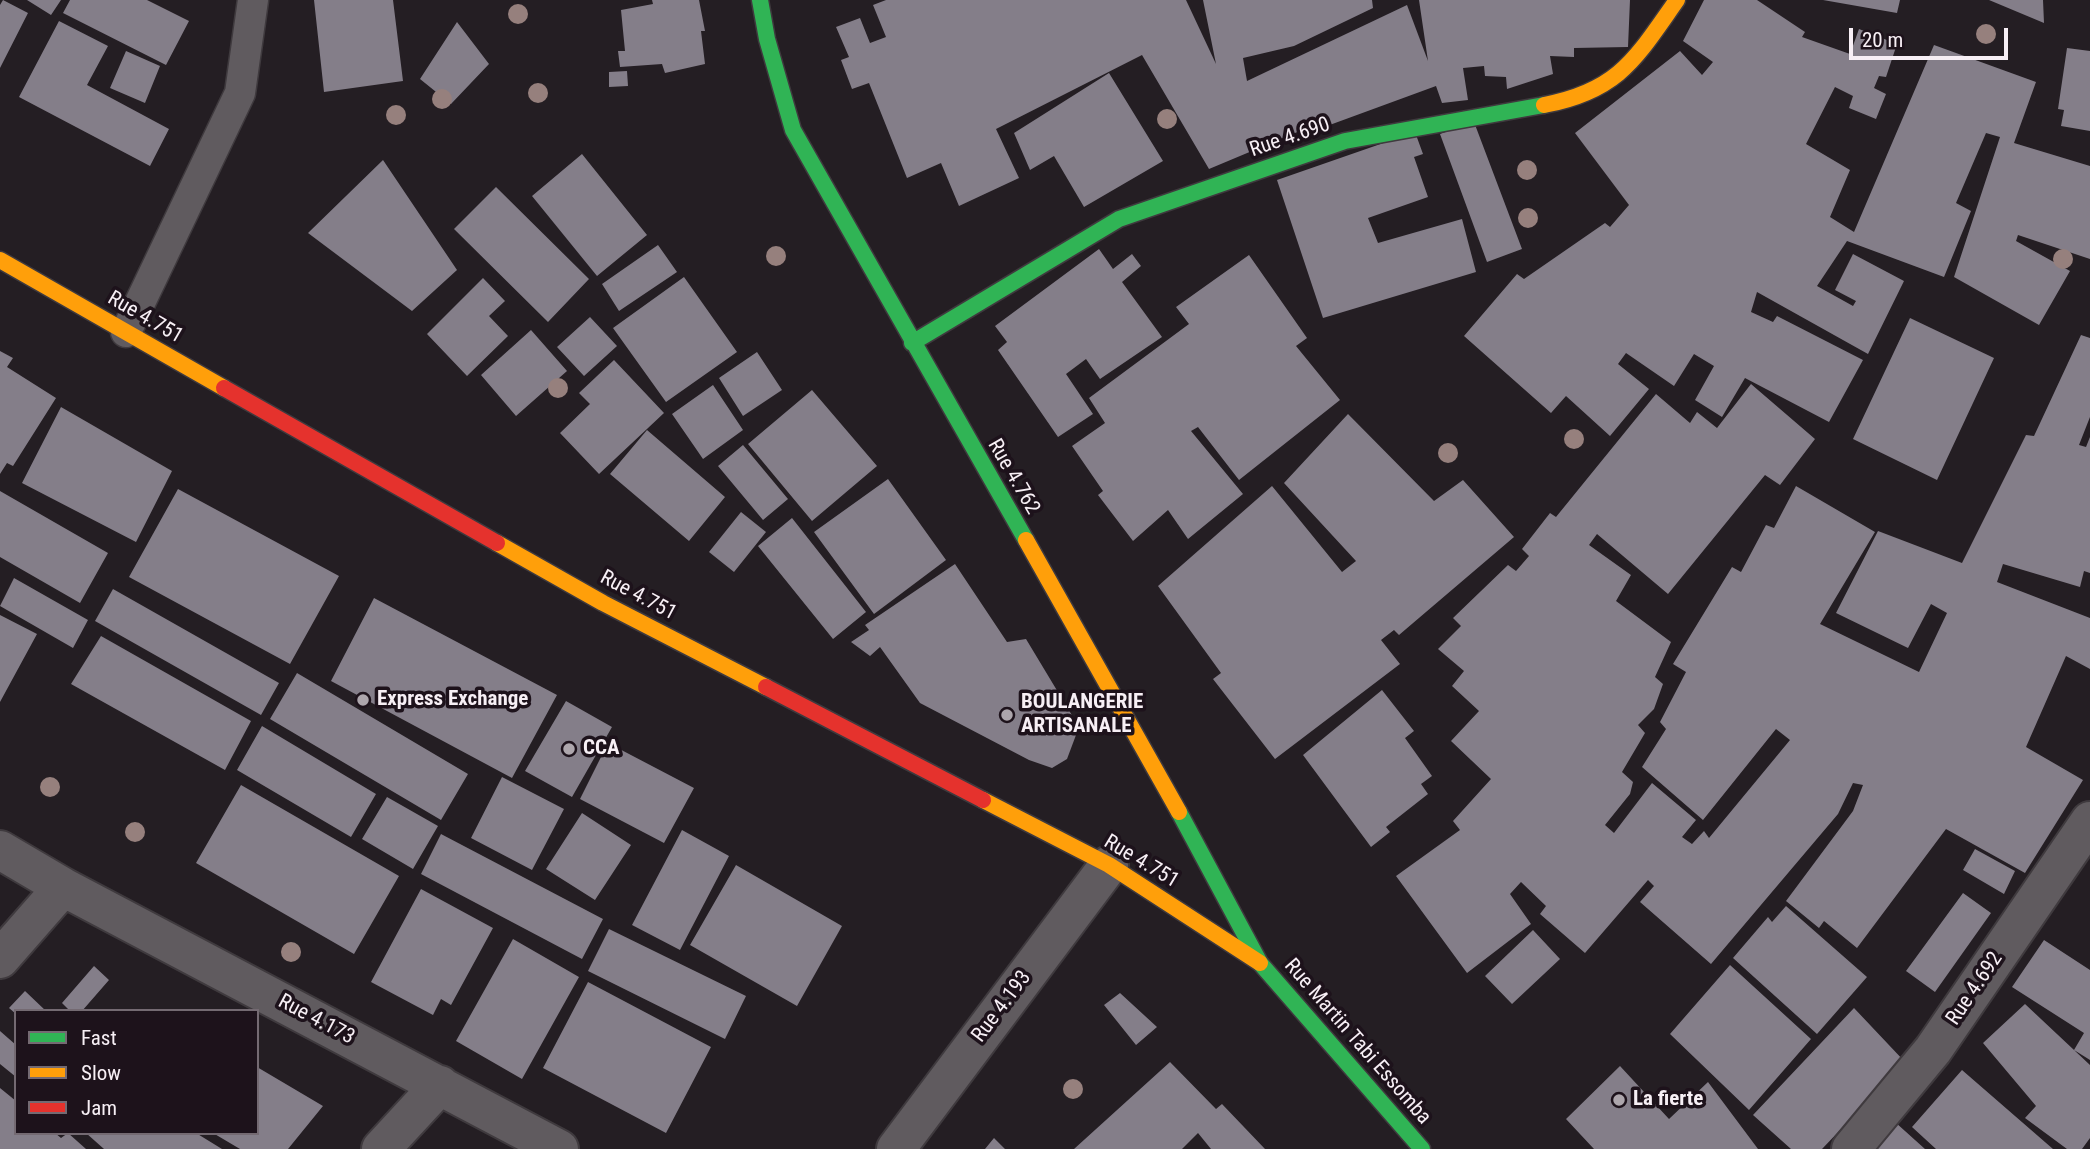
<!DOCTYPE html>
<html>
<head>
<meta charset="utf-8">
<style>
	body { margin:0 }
	#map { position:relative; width:2090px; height:1149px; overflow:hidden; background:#241e23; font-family:"Roboto Condensed",sans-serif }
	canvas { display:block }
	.legend { position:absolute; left:14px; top:1009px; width:245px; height:126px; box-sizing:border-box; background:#1d121b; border:2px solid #746a72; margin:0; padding:9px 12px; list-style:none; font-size:21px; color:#f7eff5 }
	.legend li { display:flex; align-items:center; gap:14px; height:35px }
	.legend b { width:35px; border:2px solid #746a72 }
	.scale { position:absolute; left:1849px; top:28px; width:159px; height:32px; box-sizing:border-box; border:4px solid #f7eff5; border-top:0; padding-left:9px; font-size:21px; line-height:24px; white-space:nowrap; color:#f7eff5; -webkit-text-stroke:5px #1d121b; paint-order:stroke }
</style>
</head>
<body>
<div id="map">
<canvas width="2090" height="1149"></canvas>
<ul class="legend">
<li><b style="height:9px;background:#30b455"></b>Fast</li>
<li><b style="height:9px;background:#ff9f0a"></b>Slow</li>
<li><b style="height:9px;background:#e5322d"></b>Jam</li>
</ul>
<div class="scale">20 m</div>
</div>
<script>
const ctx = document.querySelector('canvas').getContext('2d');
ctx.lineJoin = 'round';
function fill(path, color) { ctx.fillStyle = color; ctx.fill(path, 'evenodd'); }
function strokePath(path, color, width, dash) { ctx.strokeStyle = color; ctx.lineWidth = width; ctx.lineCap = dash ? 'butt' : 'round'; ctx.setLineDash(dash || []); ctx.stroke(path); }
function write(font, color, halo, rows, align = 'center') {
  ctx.font = font + ' "Roboto Condensed",sans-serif'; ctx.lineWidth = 7; ctx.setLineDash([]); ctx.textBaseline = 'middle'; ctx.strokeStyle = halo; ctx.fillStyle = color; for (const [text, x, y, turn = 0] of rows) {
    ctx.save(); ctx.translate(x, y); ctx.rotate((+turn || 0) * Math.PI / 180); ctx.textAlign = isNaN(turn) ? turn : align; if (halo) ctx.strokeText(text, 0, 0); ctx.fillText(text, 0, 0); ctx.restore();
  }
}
fill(new Path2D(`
	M3,0l25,13 -28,55v-63z
	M27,0h34l-10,15z
	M70,0h77l42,21 -23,44 -103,-52z
	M314,0h79l10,81 -79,11z
	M652,0h47l6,31h-4l4,33 -40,9 -3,-9 -42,3 -2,-16h7l-4,-41 32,-6z
	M886,0h300l30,64 -13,-64h169l1,8 -79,38 -51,12 4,23 160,-76 21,56 -9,-61h211l-2,47 -54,1v9l-24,-1 3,18 -46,15 -1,-12 -21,-1 -1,-10 -21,2 5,32 -26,3 -6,-17 -120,44 -2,-5 -105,44 -67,-114 -146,74 23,49 -60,28 -18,-43 -34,15 -38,-95 -17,6 -11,-29 8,-3 -13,-30 24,-9 10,25 16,-6 -13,-32z
	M1704,0h53l48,32 -3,5 48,17 9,-25 38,15 -11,33 -7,-1 -5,12 12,6 -10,25 -27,-11 4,-12 -18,-9 -29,57 44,26 -20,47 24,15 80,-187 102,37 -22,61 76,23v93l-72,-24 -2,6 54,30 -31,54 -85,-48 46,-140 -14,-4 -30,70 15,8 -27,66 -97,-36 -30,45 36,20 3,-5 -21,-11 18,-36 51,27 -36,73 -111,-62 -6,20 22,10 4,-6 86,44 -34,62 -84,-44 -23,39 -27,-17 19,-34 -20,-12 -20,32 -48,-33 -8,11 31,25 -39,47 -44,-40 -15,17 -87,-77 53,-62 7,5 81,-56 5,4 19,-22 -54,-72 105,-82 22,24 11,-13 -30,-21z
	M1823,0h77l-3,13z
	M1989,0h54l1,23z
	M59,21l49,25 -21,39 82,44 -19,37 -131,-69z
	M457,22l32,42 -38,40 -31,-25z
	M2067,48l23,3v80l-29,-5 3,-16 -6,-1z
	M126,51l34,15 -15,37 -35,-15z
	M627,71l1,15 -19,1v-15z
	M1109,73l54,88 -79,46 -30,-51 -24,14 -16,-37z
	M1474,122l48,127 -35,13 -47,-128z
	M1415,132l8,22 -9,3 14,40 -60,21 10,25 84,-24 14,53 -153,46 -46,-138z
	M582,154l65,81 -50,41 -65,-80z
	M383,160l74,110 -45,41 -104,-78z
	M496,187l93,92 -41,43 -94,-93z
	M658,245l19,27 -58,39 -17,-27z
	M1099,249l14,20 19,-15 9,12 -19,16 40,55 -62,42 -14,-20 -20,15 27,40 -35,23 -60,-87 9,-8 -12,-16z
	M1249,255l58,83 -11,8 44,54 -101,80 -41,-53 -7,4 52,63 -55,45 -20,-29 -35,31 -35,-46 5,-4 -31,-45 33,-23 -16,-25 100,-74 -13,-17z
	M684,277l53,75 -71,50 -53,-74z
	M483,278l22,23 -16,15 19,20 -41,40 -40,-42z
	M590,317l27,29 -33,30 -27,-29z
	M1910,318l84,40 -57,122 -84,-41z
	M531,330l36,41 -51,45 -35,-41z
	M2081,335l9,3v79l-11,28 7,2 4,-10v136l-6,-2 -4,16 -77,-23 -6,18 93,36v51l-24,-13 -40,91 57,33 -58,93 -79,-44 -89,119 -33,-27 -5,7 -33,-27 67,-90 10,-26 -10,-2 -15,31 -127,150 -71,-62 14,-16 -6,-6 -63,73 -45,-39 6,-8 -25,-24 -11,12 21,30 -64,49 -71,-97 64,-46 -7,-9 38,-42 -40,-38 28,-30 -27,-25 12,-15 -26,-22 23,-23 -8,-8 55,-53 8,6 13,-15 -7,-7 28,-36 6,4 100,-123 34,29 7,-11 20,16 34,-44 64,55 -35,46 -15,-10 -97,119 -71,-60 -8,11 42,30 -15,26 55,41 -16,35 8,7 -9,25 -16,16 7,8 -23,39 11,10 -3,12 -25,31 9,8 38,-50 44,37 -14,17 10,7 12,-13 5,7 81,-98 -14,-11 -73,91 -61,-53 24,-38 -6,-7 26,-50 -13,-8 59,-97 9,5 25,-47 8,3 22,-42 79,46 -55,92 99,48 28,-59 -16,-9 -23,44 -72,-35 42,-82 84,32 64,-128 8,1z
	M0,351l13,7 -6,9 49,31 -43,68 -6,-3 -7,11z
	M757,352l25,38 -39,26 -24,-38z
	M614,360l50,53 -65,61 -39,-41 30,-29 -11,-11z
	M713,385l30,45 -40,29 -31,-45z
	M812,390l65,76 -65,55 -64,-77z
	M61,407l111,64 -36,71 -114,-59z
	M1348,414l86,87 29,-21 51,57 -115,98 -5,-5 -13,10 19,24 -125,95 -62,-80 8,-6 -63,-87 114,-100 70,86 14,-11 -72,-78z
	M647,430l78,67 -36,44 -79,-67z
	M743,445l45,54 -25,21 -45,-54z
	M888,479l58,81 -72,54 -60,-82z
	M178,489l161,87 -49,88 -161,-87z
	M0,491l108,62 -28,50 -80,-46z
	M741,512l25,20 -32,40 -25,-20z
	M792,518l74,94 -33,27 -75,-93z
	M955,564l52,78 19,-3 53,88 -12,32 -15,9 -23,-8 -109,-57 -40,-56 -10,9 -19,-14 18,-12 -4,-5z
	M14,578l74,42 -15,28 -73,-42z
	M113,589l166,94 -18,32 -166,-94z
	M374,598l183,97 -45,83 -181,-97z
	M0,615l37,19 -37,68z
	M101,636l150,85 -26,49 -154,-86z
	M297,673l171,101 -27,46 -171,-101z
	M1382,690l32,41 -9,7 27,38 -11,8 7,10 -42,33 4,5 -19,15 -68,-92z
	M566,701l46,26 -40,70 -47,-26z
	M262,726l114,68 -25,43 -114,-67z
	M608,743l86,45 -30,55 -84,-44z
	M502,777l62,32 -32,61 -61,-32z
	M241,785l158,91 -45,78 -158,-91z
	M387,797l51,29 -25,43 -51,-30z
	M582,813l49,32 -36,55 -49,-31z
	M682,830l47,26 -49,94 -48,-25z
	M441,834l162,85 -21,40 -161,-85z
	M1975,849l40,22 -11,23 -41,-24z
	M736,865l106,61 -45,80 -107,-61z
	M421,889l72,39 -42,77 -10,-6 -8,16 -62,-33z
	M1963,893l28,20 -56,79 -29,-21z
	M1786,906l81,71 -50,57 -84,-76 35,-41 4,5z
	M609,929l137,67 -21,43 -137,-68z
	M1533,930l27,29 -48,45 -27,-28z
	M513,939l66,38 -57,102 -66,-38z
	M2044,940l46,30v90l-16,-10 10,-17 -72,-46z
	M1730,965l81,74 -62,71 -79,-76z
	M94,966l15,14 -27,31h-12l-8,-8z
	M588,982l123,65 -45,86 -123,-65z
	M25,991l21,20h-30v3l-7,-6z
	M1120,993l37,34 -21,18 -32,-40z
	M2025,1004l65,61v73l-8,11h-15l-42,-31 11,-12 -53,-63z
	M1854,1008l51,54 -83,87h-31l-38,-34z
	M0,1031l16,14v32l-16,-13z
	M1170,1062l46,47 6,-5 43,45h-54l-13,-16 -16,16h-108z
	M1620,1066l49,53 39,-37 50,67h-164l-28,-30z
	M257,1067l66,39 -35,43h-48l-27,-16h44z
	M1962,1070l91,79h-117l-24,-22z
	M0,1088l16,13v32h39l6,5 7,-5 18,16h-86z
	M1895,1122l30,27h-52z
	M86,1133h110l26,16h-118z
	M994,1138l11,11h-20z`), '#847e89');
const lane = new Path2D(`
	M126,332l114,-239 13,-93`);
const street = new Path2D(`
	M0,850l63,37 496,262
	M0,959l63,-72
	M381,1149l59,-64
	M896,1149l213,-284
	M1851,1149l82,-99 157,-229`);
const fast = new Path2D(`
	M760,0l7,39 26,91 233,410
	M912,343l207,-124 226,-78 199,-36
	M1179,812l81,151 162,186`);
const slow = new Path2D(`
	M1544,105c75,-14 92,-47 133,-105
	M0,260l224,128
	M1026,540l153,272
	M497,543l106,60 163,84
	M983,800l126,65 151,98`);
const jam = new Path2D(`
	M224,388l273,155
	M766,687l217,113`);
strokePath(lane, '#3f3a3e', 33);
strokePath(street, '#3f3a3e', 42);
strokePath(fast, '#3f3a3e', 19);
strokePath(slow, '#3f3a3e', 19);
strokePath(jam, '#3f3a3e', 19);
strokePath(lane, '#605b5f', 30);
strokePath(street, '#605b5f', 38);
strokePath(fast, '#30b455', 16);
strokePath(slow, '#ff9f0a', 16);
strokePath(jam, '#e5322d', 16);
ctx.fillStyle = '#96807d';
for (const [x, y] of [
	[518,14],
	[1986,34],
	[538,93],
	[442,99],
	[396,115],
	[1167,119],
	[1527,170],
	[1528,218],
	[776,256],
	[2063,259],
	[558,388],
	[1574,439],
	[1448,453],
	[50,787],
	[135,832],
	[291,952],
	[1073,1089]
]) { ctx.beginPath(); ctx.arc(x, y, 10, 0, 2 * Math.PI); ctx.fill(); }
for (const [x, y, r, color] of [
	[363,700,7,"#ada6ac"],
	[1007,715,7,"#ada6ac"],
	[569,749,7,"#ada6ac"],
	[1619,1100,7,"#ada6ac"]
]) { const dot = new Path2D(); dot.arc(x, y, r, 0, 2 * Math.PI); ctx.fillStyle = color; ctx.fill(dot); strokePath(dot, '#1d121b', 2.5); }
write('21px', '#f7eff5', '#1d121b', [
	["Rue 4.690",1290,138,-19],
	["Rue 4.751",145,318,30],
	["Rue 4.762",1013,477,60],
	["Rue 4.751",638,596,28],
	["Rue 4.751",1141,862,31],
	["Rue 4.692",1975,989,-56],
	["Rue 4.193",1002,1007,-53],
	["Rue 4.173",316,1020,28],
	["Rue Martin Tabi Essomba",1357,1042,49]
]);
write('bold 21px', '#f7eff5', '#1d121b', [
	["Express Exchange",377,700],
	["BOULANGERIE",1021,703],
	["ARTISANALE",1021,727],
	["CCA",583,749],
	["La fierte",1633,1100]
], 'left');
</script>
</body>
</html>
